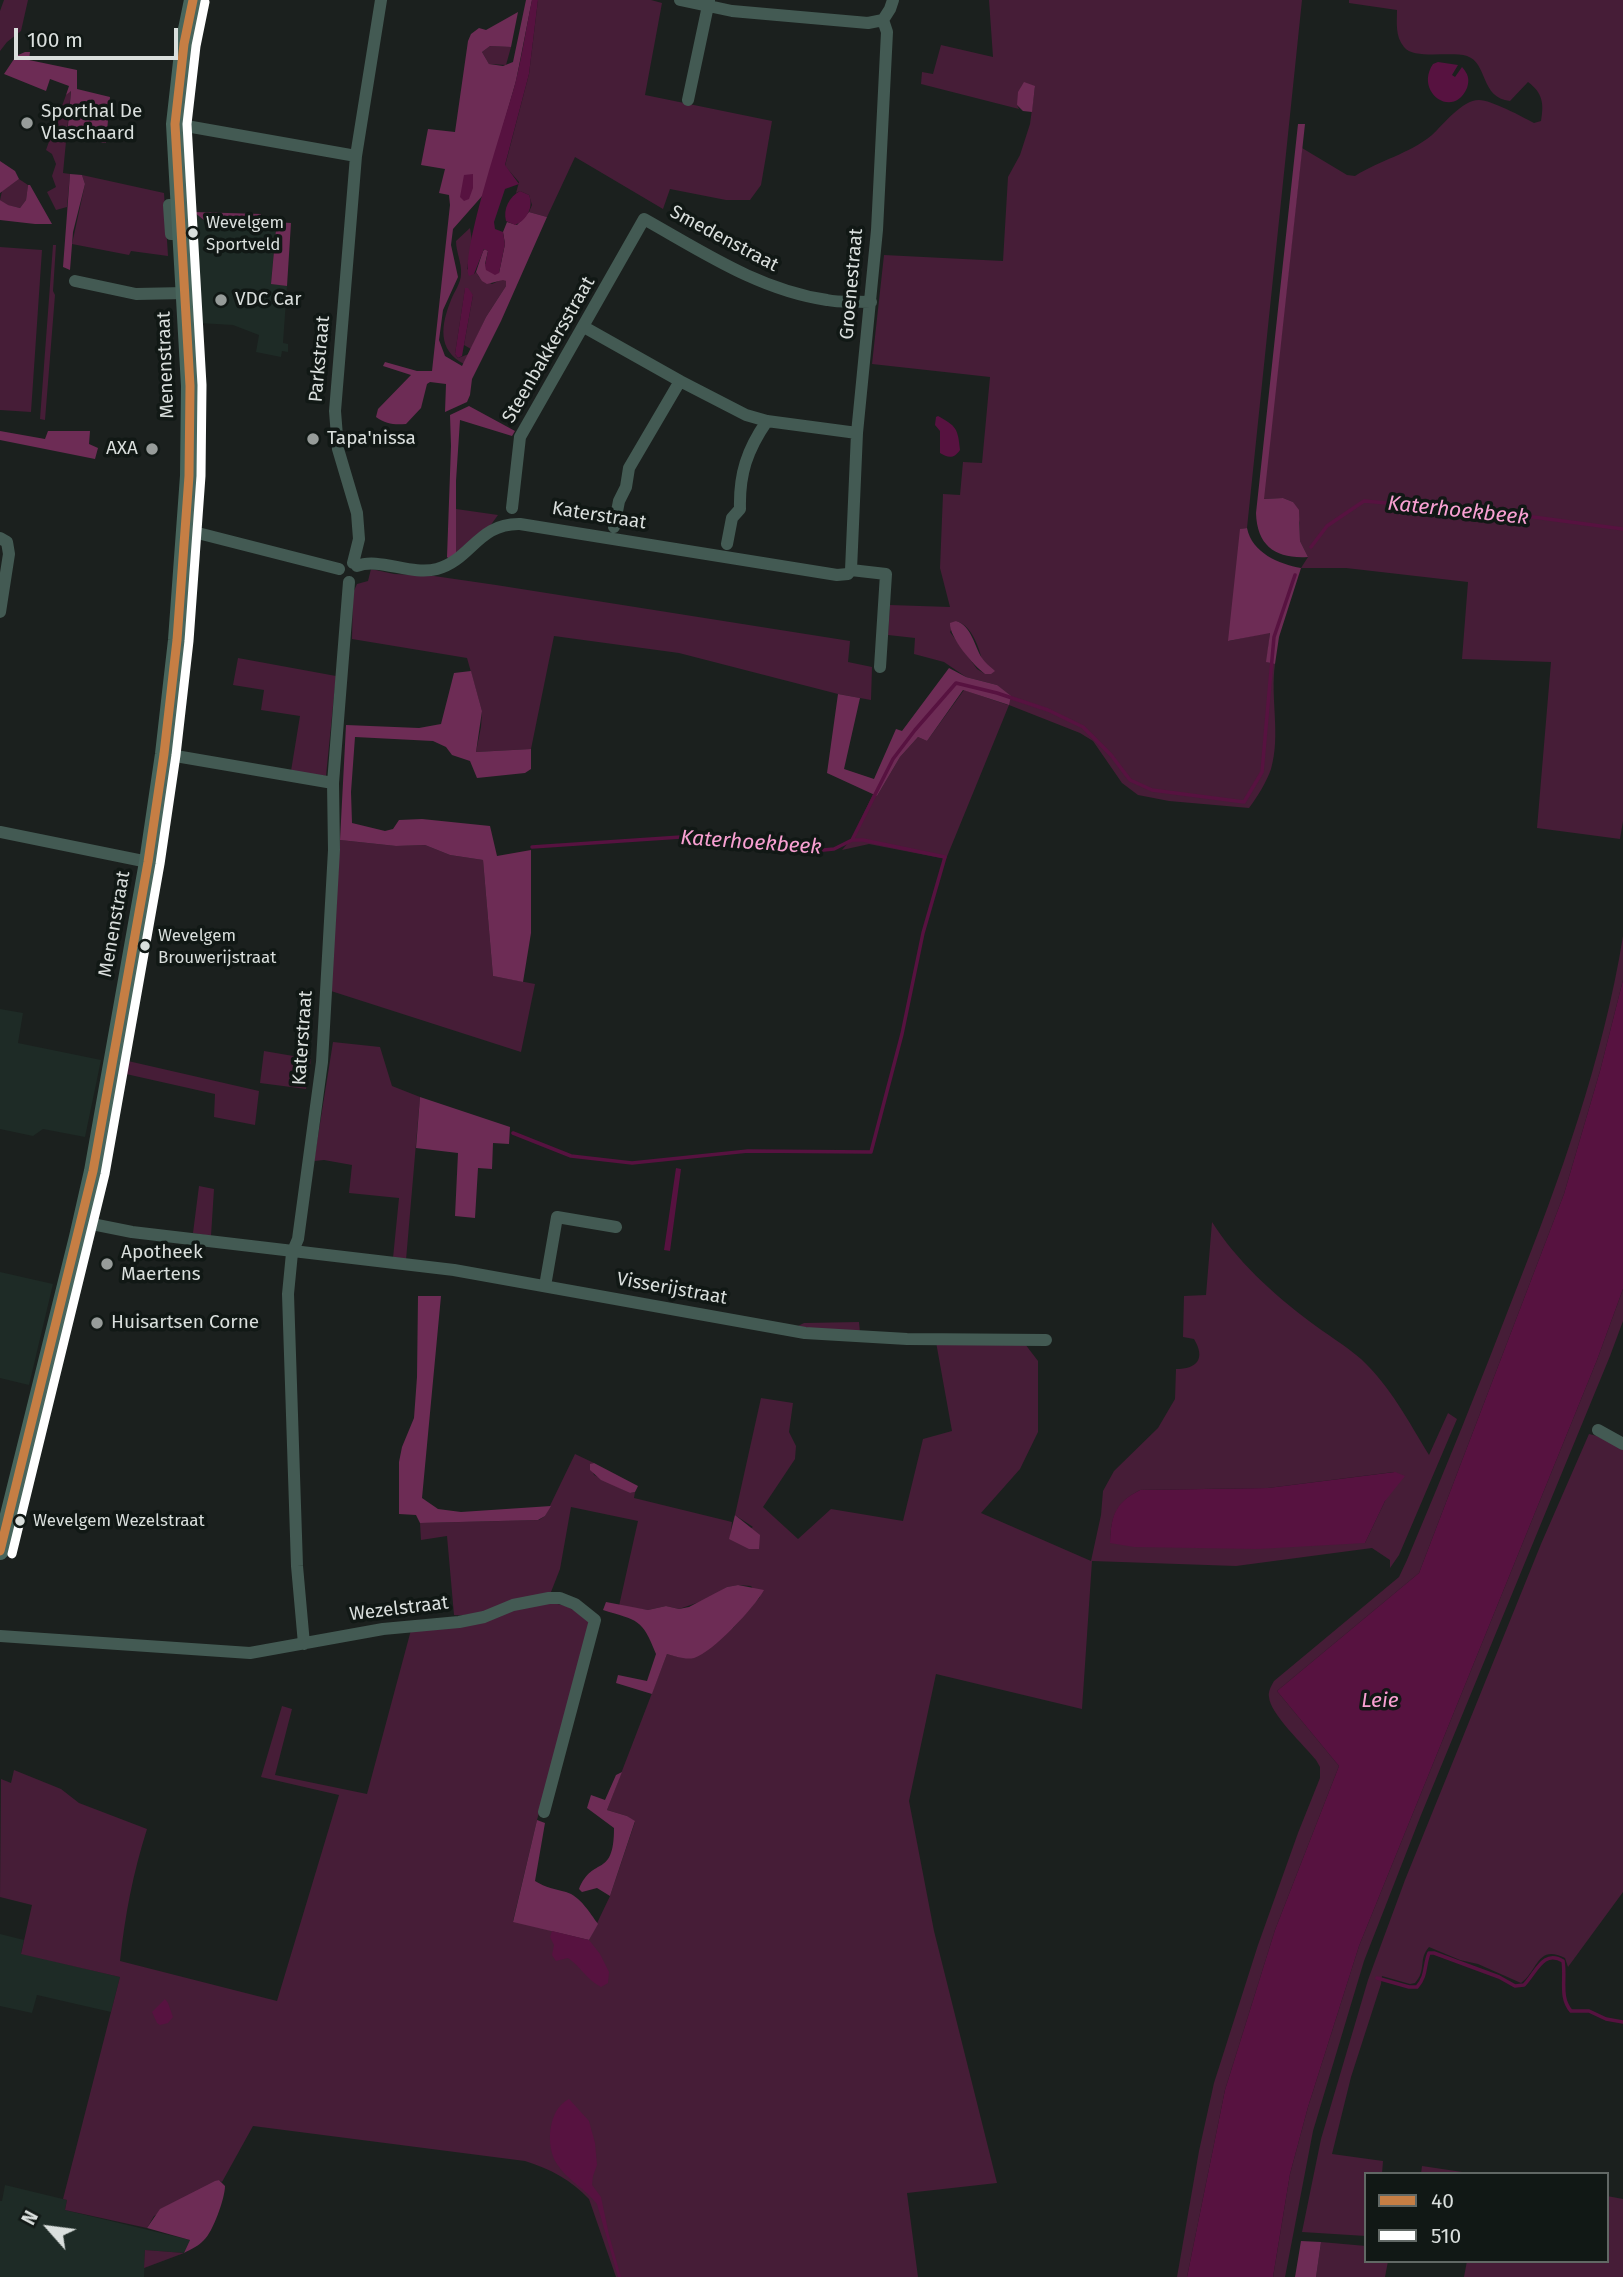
<!DOCTYPE html>
<html>
<head>
<meta charset="utf-8">
<style>
	body { margin:0 }
	#map { position:relative; width:1623px; height:2277px; overflow:hidden; background:#1b201e; font-family:"Fira Sans",sans-serif }
	canvas { display:block }
	.legend { position:absolute; left:1364px; top:2172px; width:245px; height:91px; box-sizing:border-box; background:#111815; border:2px solid #616865; margin:0; padding:9px 12px; list-style:none; font-size:21px; color:#dadfdd }
	.legend li { display:flex; align-items:center; gap:14px; height:35px }
	.legend b { width:35px; border:2px solid #616865 }
	.north { position:absolute; left:14px; top:2193px; width:70px; height:70px; -webkit-text-stroke:5px #111815; paint-order:stroke; rotate:298deg; font-size:19px; font-weight:700; line-height:28px; text-align:center; color:#dadfdd }
	.north::after { content:''; display:block; margin:auto; width:24px; height:32px; background:#dadfdd; clip-path:polygon(50% 0,100% 100%,50% 72%,0 100%) }
	.scale { position:absolute; left:14px; top:28px; width:164px; height:32px; box-sizing:border-box; border:4px solid #dadfdd; border-top:0; padding-left:9px; font-size:21px; line-height:24px; white-space:nowrap; color:#dadfdd; -webkit-text-stroke:5px #111815; paint-order:stroke }
</style>
</head>
<body>
<div id="map">
<canvas width="1623" height="2277"></canvas>
<ul class="legend">
<li><b style="height:9px;background:#c67e44"></b>40</li>
<li><b style="height:9px;background:#fff"></b>510</li>
</ul>
<div class="north">N</div>
<div class="scale">100 m</div>
</div>
<script>
const ctx = document.querySelector('canvas').getContext('2d');
ctx.lineJoin = 'round';
function fill(path, color) { ctx.fillStyle = color; ctx.fill(path, 'evenodd'); }
function strokePath(path, color, width, dash) { ctx.strokeStyle = color; ctx.lineWidth = width; ctx.lineCap = dash ? 'butt' : 'round'; ctx.setLineDash(dash || []); ctx.stroke(path); }
function write(font, color, halo, rows, align = 'center') {
  ctx.font = font + ' "Fira Sans",sans-serif'; ctx.lineWidth = 7; ctx.setLineDash([]); ctx.textBaseline = 'middle'; ctx.strokeStyle = halo; ctx.fillStyle = color; for (const [text, x, y, turn = 0] of rows) {
    ctx.save(); ctx.translate(x, y); ctx.rotate((+turn || 0) * Math.PI / 180); ctx.textAlign = isNaN(turn) ? turn : align; if (halo) ctx.strokeText(text, 0, 0); ctx.fillText(text, 0, 0); ctx.restore();
  }
}
fill(new Path2D(`
	M190,212h4l11,9 71,8 -5,54 16,3 -4,57 5,1v8l-6,-1 -1,6 -25,-5 3,-17 -26,-10 -34,-2z
	M0,1009l23,4 -5,30 83,17 -16,77 -42,-8 -10,7 -33,-7z
	M0,1272l53,12 -24,101 -29,-7z
	M0,1934l24,6 -3,13 99,24 -9,35 -74,-17 -5,18 -32,-7z
	M5,2185l62,15 -2,10 125,30 -6,13 -39,-3 -1,27h-144v-76h2z`), '#1e2b26');
fill(new Path2D(`
	M4,0h24l-7,31 -14,11 -7,9v-40z
	M538,0h113l11,3 -17,92 127,26 -11,64 -11,15h-24l-56,-11 -7,20 -88,-52 -28,60 -18,-5 3,-7 -3,-10 -9,-4 -4,2 3,-11 -14,-16 24,-92z
	M989,0h313l-55,528 -6,1 -12,112 41,-9 -3,30 8,2c-5,34 6,71 -4,105 -5,14 -13,27 -22,39l-80,-7 -31,-6 -16,-12 -29,-42 -13,-8 -71,-28 -63,154 -77,-15 -27,6 10,-12 21,-44 4,2 23,-39 18,-20 9,4 37,-51 44,15 -11,-20 -31,-8 -22,-15 -30,-8 1,-16 -27,-3 2,-30 60,2 -10,-39 3,-74 17,1 3,-33 19,1 8,-86 -118,-13 12,-109 119,6 5,-84 12,-22 10,-31 5,-37 -18,18 2,4 -98,-25 1,-12 11,2 8,-29 52,12zM956,621c19,5 26,36 29,53l-8,-5 -27,-37z
	M1349,0h274v821l-3,18 -83,-11 14,-166 -89,-3 6,-77 -122,-14h-45l7,-11 -8,-16v-18l-7,-21 -10,-4 -20,1 39,-351 45,27 8,1c25,-16 54,-22 77,-41 11,-10 30,-35 47,-35 12,0 44,17 55,23l7,-2c3,-17 2,-28 -13,-39l-18,19c-30,-3 -22,-38 -43,-45 -17,-5 -53,4 -63,-9 -9,-11 -7,-24 -7,-37l-48,-7z
	M490,46l21,1 -5,18 -17,-1 -7,-12z
	M71,89l-8,84 7,1 -3,33 -11,3 -9,-18 9,-5 -4,-11 4,-12 -4,-10 -6,-4 20,-55z
	M82,175l82,18 4,63 -37,-5 -2,4 -57,-11 13,-60z
	M19,179l9,6 -2,15 -6,8 -13,-3 -7,-5 2,-9z
	M470,228l2,13 -5,28 7,5 2,-2 3,5 13,7 11,-5 3,2v5l-20,31 -15,32 -7,-4 9,-50 -8,-6 -10,65 3,4 11,-4 -5,10c-27,-14 -23,-39 -13,-64 3,-8 10,-17 10,-26 1,-11 -5,-22 -5,-33z
	M53,245h3l-3,46 2,4 -10,125 -5,-1z
	M0,247l42,3 -11,162 -31,-2z
	M456,509l42,6 -8,11 -34,28z
	M371,569l23,5 40,2 62,9 354,56 -2,21 24,5 -1,33 -33,-6 -159,-41 -125,-17 -23,113 -55,3 5,-25 1,-16 -15,-53 -115,-19 1,-46 4,-9 11,-3z
	M238,658l98,18 -10,100 -35,-5 9,-55 -39,-6 3,-20 -31,-5z
	M340,840l56,6 29,-1 25,10 33,5 10,116 42,8 -14,68 -190,-61z
	M1623,936v44l-23,91 -36,123 -145,379 -142,118 62,75 -64,164 -50,160 -38,187h-10l22,-126 15,-68 44,-138 40,-112 22,-55v-11l-4,-7c-11,-14 -46,-46 -47,-63 -1,-5 2,-11 5,-16l125,-104 8,-17c37,-88 73,-176 107,-265 46,-116 89,-235 109,-359z
	M333,1042l47,5 12,39 28,11 -14,163 -13,-2 6,-60 -50,-5 3,-28 -28,-5 -10,1z
	M264,1051l47,8 -5,30 -46,-6z
	M128,1061l131,30 -4,34 -41,-8 1,-23 -89,-20z
	M199,1186l15,3 -3,47 -18,-3z
	M1212,1222c24,38 61,72 97,99 17,13 36,24 52,38 29,27 48,63 68,96l19,-42 9,6 -58,136 -9,13v-8l-18,-12 -136,18 -144,-5 -10,148 -146,-35 -27,127 25,130 63,252 -90,10 11,84h-302l-27,-78c-18,-19 -38,-30 -64,-38l-272,-35 -31,56 -3,-2 -65,36 -7,12 -82,-18 2,-10 -4,-1 57,-222 -99,-23 11,-49 -32,-8 1,-118 10,4 3,-13 47,19 18,14 68,26c-14,44 -22,86 -27,132l157,40 62,-206 -78,-18 21,-71 10,3 -17,66 92,19 44,-164 106,-23 32,-5 17,4 24,13v9l-53,192 -24,101 76,19 21,-44 25,-74 -8,-6 -20,-6 60,-156 11,3 55,-29 27,-31 -9,-11 -13,-1 -11,2 -19,12 -29,10 -13,-3 -18,4 -29,-4 19,-85 -67,-14 -11,62 -9,23c-27,6 -73,26 -97,23l-7,-79 -26,4 -1,-17 119,-3 6,-4 30,-62 19,9 -4,2 4,10 36,18 5,-1 -1,6 98,24 -2,17 23,-12 -18,-12 26,-117 32,5 -4,29 7,14 -1,13 -32,48 35,32 33,-30 72,12 20,-82 29,-8 -16,-89 89,2 13,17v71l-18,37 -39,44 110,48 10,-46 2,-24 11,-20 44,-43 17,-29 1,-30c21,0 30,-10 18,-30l-11,-2 1,-41 22,-1zM1394,1472l-9,29 -20,42h-255c1,-28 6,-40 30,-53l128,-2z
	M1623,1289v32l-13,35 -189,459 -57,146 -51,170 -28,146h-12l17,-103 18,-67 51,-161 238,-586z
	M859,1322l1,11 -64,-6 8,-4z
	M1589,1434l8,2 26,12v444l-55,75 -3,-9c-28,-14 -27,13 -44,25l-43,-19 -18,-4 -31,-13c-11,12 -2,23 -14,36l-5,1 -28,-8 -1,8 -30,93 -19,77 51,7 -1,13h-16v62l-64,-4 19,-93 47,-159 37,-100 136,-336z
	M1422,2166l47,7 6,1h-54z
	M1607,2196l16,3v78h-159l3,-16h140z
	M1321,2242l45,4v15h22l-3,16h-69z
	M145,2250l39,3 -40,15z`), '#461d37');
fill(new Path2D(`
	M526,0h6l-16,81 -28,98 -5,16 -30,34 -2,16 7,32 -15,33 -4,30 6,16 17,10 24,-49 20,-31v-5l-3,-1 -16,4 -5,-3 -6,-9 7,-21 2,-2 3,2 -3,13 14,9 6,-29 -2,-12 4,-10 10,3 12,-13 18,5 -46,104 -29,58 -2,16 -3,7 -22,10 1,-28 -16,-2 -3,2 -6,24 -15,16c-12,1 -20,0 -30,-7l2,-8 33,-34 -28,-9 2,-4 32,9h15l18,-166 -1,-10 -10,-2 6,-24 -24,-4 7,-36 27,3 13,-91 3,-7 8,-6 7,2 32,-18 -7,35 -21,-1 -8,6 7,12 14,2 10,-4z
	M25,52h5l-1,8 48,10v19l33,8 -4,46 -39,-6 4,-46 -5,4 3,-9 -19,-7 -4,12 -42,-17 12,-18z
	M1024,82l11,4 -3,26 -9,-1 -6,-6 1,-13z
	M1298,124h7l-41,375 19,-1 10,4 6,8 1,31 8,16c-31,2 -51,-10 -52,-44z
	M0,161l15,10 4,8 -19,14z
	M70,174l12,1 3,9 -12,48 -3,38 -7,-3z
	M28,185h2l22,39h-17l-35,-4v-20l8,5 12,3 6,-8z
	M194,212l67,2 -1,7 31,2 -4,63 -16,-2 5,-55 -71,-8z
	M469,406l46,25 -3,5 -52,-16 -4,61v73l-7,5 -2,-2 4,-111 -1,-31z
	M0,431l45,8 3,-8h42l-1,13 9,4 -3,11 -95,-19z
	M1247,528c5,25 32,36 54,40l-22,69 -4,27 -9,-2 4,-29 -42,8 12,-112z
	M956,621c16,5 18,25 26,37 3,5 9,9 13,13l-4,3h-6c-12,-9 -36,-37 -35,-51z
	M949,668l17,9 31,8 14,11 -2,9 -46,-15 -36,51 -9,-4 -18,20 -23,39 -50,-23 11,-79 22,4 -16,71 30,10 22,-50 6,2z
	M471,671l11,40 -6,41 55,-3v20l-6,4 -48,5 -7,-17 -18,-6 -6,-8 -13,-6 -78,-4 -4,55 1,31 33,8 8,-2 6,-9 23,-1 68,7 7,30 34,-6v83l-8,49 -30,-6 -10,-116 -33,-5 -25,-10 -29,1 -56,-6 6,-115 73,3 22,-4 13,-51z
	M420,1097l90,30 -1,17 -16,-1 -1,26 -14,-1 -3,50 -20,-2 3,-63 -42,-5z
	M418,1296h23l-19,202 16,11 23,3 90,-6 -6,10 -7,4 -118,3 -4,-8 -17,-1v-52l3,-15 12,-29 3,-41z
	M594,1463l44,23 -3,6 -5,1 -29,-13 -11,-10v-6z
	M735,1515l25,20 -1,14h-10l-20,-10z
	M738,1585l26,5c-9,17 -52,63 -70,68 -9,2 -19,-2 -27,-4l-15,40 -36,-11 2,-8 29,6 9,-27c-14,-36 -18,-33 -53,-44l3,-8 42,8 18,-4 13,3 10,-2 38,-20z
	M622,1772l-15,38 20,6 8,5 -25,75 -13,-8 -15,4 -3,-3c14,-34 35,-10 35,-61l-27,-20 4,-13 14,5 11,-25z
	M537,1820l8,3 -10,58c11,7 20,8 31,11 14,4 24,21 32,32l-9,16 -76,-18z
	M219,2180l6,6c0,12 -12,46 -21,54 -5,6 -13,9 -20,13l6,-13 -43,-12 13,-19 55,-28z
	M1301,2241l20,1 -5,35h-21z`), '#6d2c55');
fill(new Path2D(`
	M532,0h6l-9,74 -24,91 14,19 -14,5 -11,33 1,7 8,3 2,12 -6,29 -4,2 -9,-5 -1,-5 3,-14 -4,-2 -10,25 -5,2c-9,-23 37,-158 46,-192 7,-27 11,-56 17,-84z
	M1438,62l20,3 -6,10 3,2 7,-10c6,7 8,12 5,21 -14,32 -53,4 -34,-24z
	M473,174v14l-4,11 -5,2 -4,-4 4,-22z
	M520,191l9,4c5,12 -2,25 -14,30l-9,-4c-3,-12 3,-24 14,-30z
	M465,288h3l5,7 -11,61 -4,2 -3,-4z
	M938,416c18,10 20,12 22,34 -6,9 -12,8 -20,3v-22l-5,-6 1,-8z
	M1623,980v309l-26,71 -238,586 -51,161 -18,67 -17,103h-86l38,-187 50,-160 64,-164 -62,-75 142,-118 145,-379 36,-123z
	M676,1168l5,1 -11,82 -6,-1z
	M1395,1472l10,4 -20,25 -20,42 -107,6 -124,-2 -24,-4c1,-28 5,-40 30,-53l128,-2z
	M552,1931l37,9 11,14 9,18 -1,11 -7,4c-14,-7 -20,-20 -33,-29l-12,3 -4,-6 2,-10 -4,-8z
	M165,1999l3,4 5,14 -5,6 -8,2 -3,-2 -5,-11z
	M569,2099l20,22 6,22 2,22 -4,11 -1,9 9,12 8,38 12,42h-3l-21,-73c-11,-15 -30,-24 -40,-40 -12,-18 -9,-55 12,-65z`), '#571240');
strokePath(new Path2D(`
	M1311,547l16,-21 37,-25 147,13 112,15
	M532,847l149,-10 132,14 21,-2 18,-9 41,-81 22,-29 41,-47 41,10 51,17 35,17 28,28 19,25 22,10 92,12 18,-30 12,-135 21,-62
	M513,1133l58,23 61,7 116,-12 123,1 31,-118 21,-101 22,-76 -82,-17h-11
	M1377,1978l32,9h8c10,-11 7,-22 12,-34h5l65,24 16,9 9,-1c12,-12 19,-36 39,-24 3,18 -4,36 8,50h18l17,8 17,3`), '#571240', 3.5);
strokePath(new Path2D(`
	M680,0l52,11 136,12 15,-3
	M883,20l7,-11 3,-9
	M688,100l21,-99
	M175,124l181,32
	M169,205h3l2,29h-3z
	M189,232l3,32h-2l-4,-31z
	M75,281l61,13 49,-1
	M584,327l96,54 66,34 21,6 90,12
	M512,508l8,-71 124,-218c59,33 115,71 183,81 14,3 29,1 44,2
	M614,527l5,-26 7,-14 3,-19 51,-87
	M186,530l153,39
	M0,538l7,4 2,12 -9,58
	M727,544l5,-26 8,-9c-1,-35 7,-59 27,-88
	M353,563l6,-24 -2,-26 -19,-64 -3,-38 21,-255 25,-156
	M357,566c22,-9 54,10 80,3 34,-9 41,-46 83,-45l317,51 11,-1 3,-4 6,-137 20,-203 10,-198 -4,-12
	M851,570l35,4 -6,93
	M164,754l169,29
	M0,832l148,30
	M143,923h3l-4,31 -4,-1z
	M82,1222l50,10 322,38 351,63 102,6 139,1
	M545,1286l12,-69 59,10
	M1598,1430l25,14
	M18,1504h3l-5,22 -3,-1z
	M0,1636l250,17 133,-24 76,-7 25,-5 29,-12 36,-7h11l15,6 20,16 -51,192
	M304,1644l-7,-78 -9,-272 4,-41 6,-14 24,-177 12,-212 -1,-67 16,-201`), '#435a53', 12);
strokePath(new Path2D(`
	M0,1551l78,-314 15,-66 55,-309 16,-108 13,-114 12,-164 1,-90 -15,-262 9,-80 9,-44`), '#48655c', 18);
strokePath(new Path2D(`
	M0,1551l93,-380 55,-309 16,-108 13,-114 12,-164 1,-90 -15,-262 9,-80 9,-44`), '#c67e44', 9);
strokePath(new Path2D(`
	M12,1554l93,-380 55,-310 16,-109 13,-114 12,-165 1,-91 -15,-261 9,-78 9,-44`), '#fff', 9);
for (const [x, y, r, color] of [
	[27,123,7,"#979c9a"],
	[193,233,6,"#dadfdd"],
	[221,300,7,"#979c9a"],
	[313,439,7,"#979c9a"],
	[152,449,7,"#979c9a"],
	[145,946,6,"#dadfdd"],
	[107,1264,7,"#979c9a"],
	[97,1323,7,"#979c9a"],
	[20,1521,6,"#dadfdd"]
]) { const dot = new Path2D(); dot.arc(x, y, r, 0, 2 * Math.PI); ctx.fillStyle = color; ctx.fill(dot); strokePath(dot, '#111815', 2.5); }
write('17px', '#dadfdd', '#111815', [
	["Wevelgem",206,223],
	["Sportveld",206,245],
	["Wevelgem",158,936],
	["Brouwerijstraat",158,958],
	["Wevelgem Wezelstraat",33,1521]
], 'left');
write('19px', '#dadfdd', '#111815', [
	["Sporthal De",41,112],
	["Vlaschaard",41,134],
	["VDC Car",235,300],
	["Tapa'nissa",327,439],
	["AXA",138,449,"right"],
	["Apotheek",121,1253],
	["Maertens",121,1275],
	["Huisartsen Corne",111,1323]
], 'left');
write('19px', '#dadfdd', '#111815', [
	["Smedenstraat",724,239,28],
	["Groenestraat",852,284,-85],
	["Steenbakkersstraat",549,350,-60],
	["Parkstraat",320,359,-85],
	["Menenstraat",166,365,-92],
	["Katerstraat",599,516,9],
	["Menenstraat",115,924,-80],
	["Katerstraat",303,1038,-86],
	["Visserijstraat",672,1289,10],
	["Wezelstraat",399,1609,-7]
]);
write('italic 21px', '#f8a0d2', '#111815', [
	["Katerhoekbeek",1458,511,6],
	["Katerhoekbeek",751,843,4],
	["Leie",1380,1701]
]);
</script>
</body>
</html>
